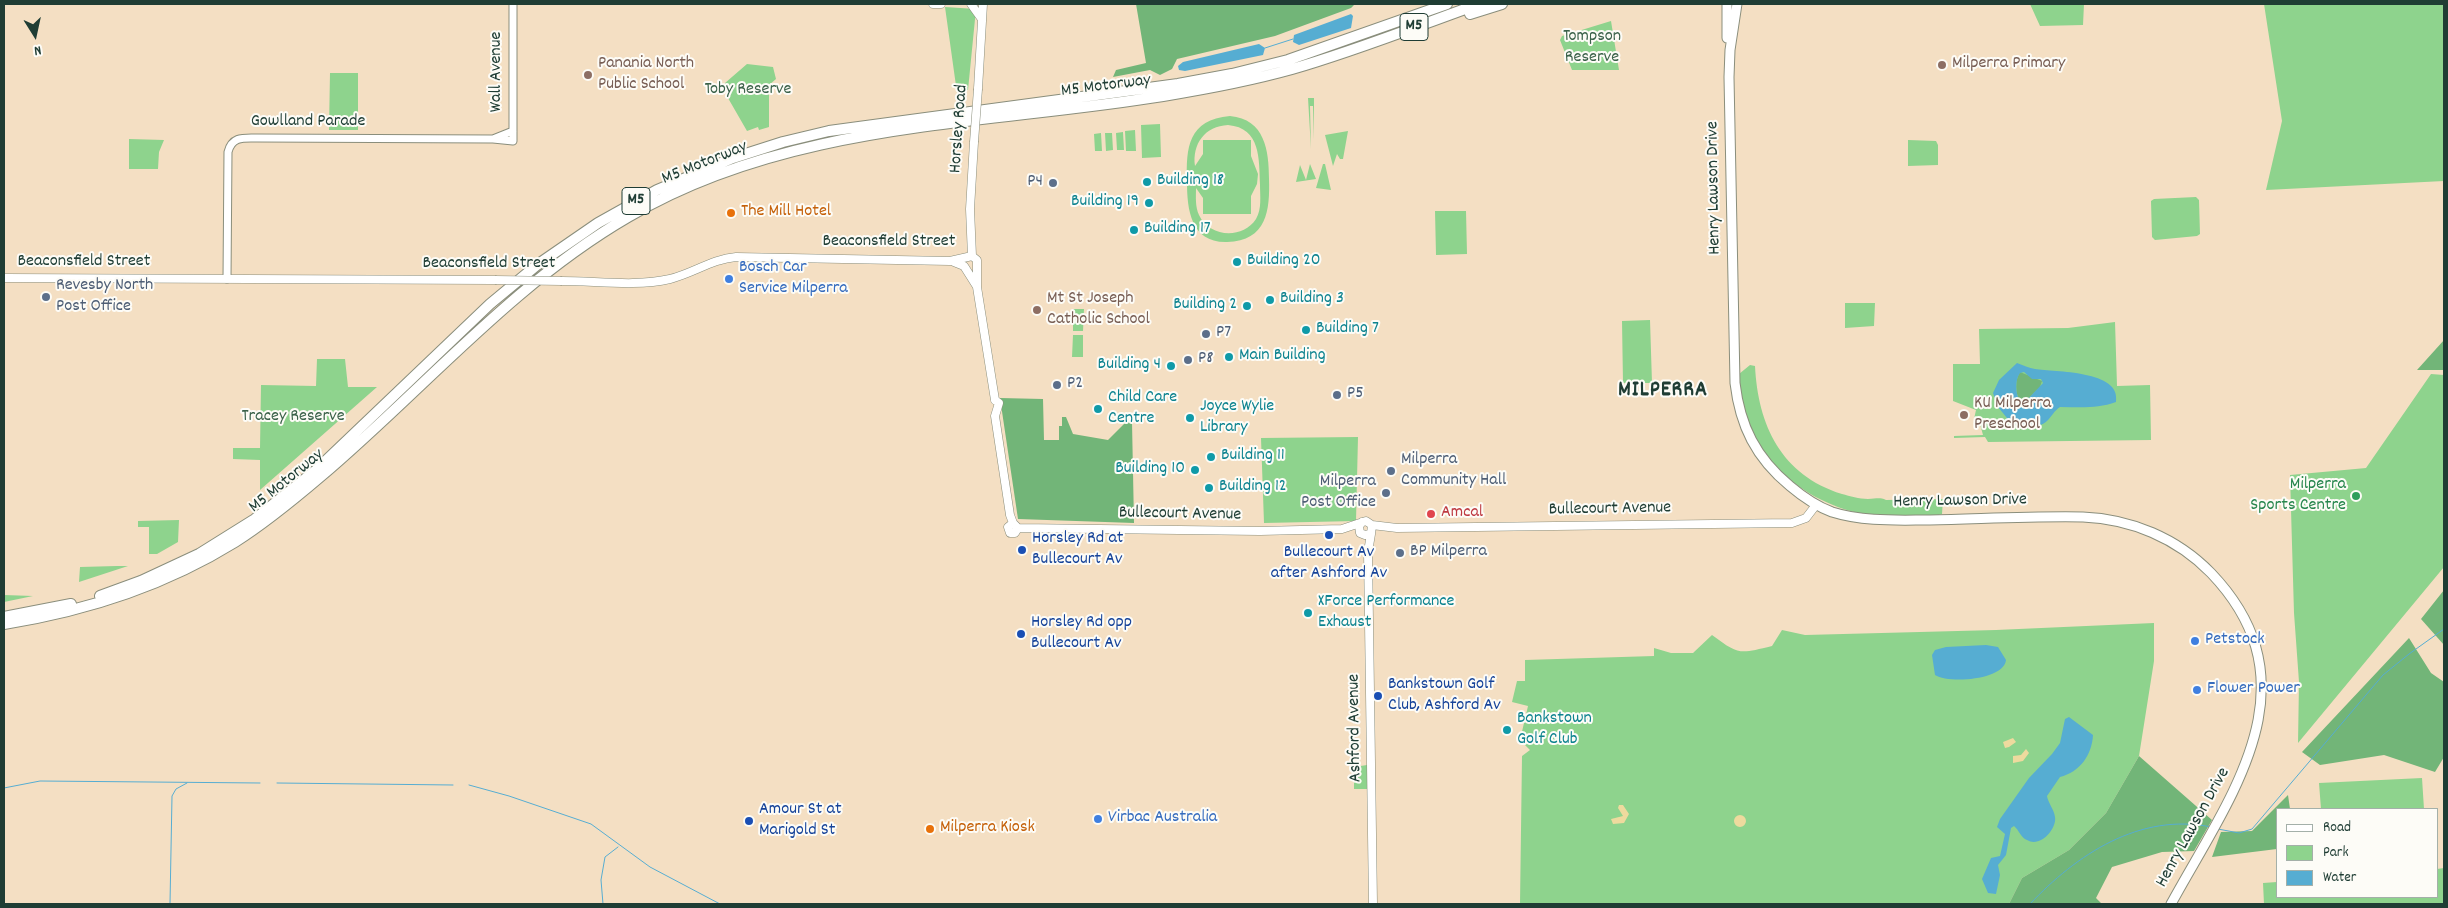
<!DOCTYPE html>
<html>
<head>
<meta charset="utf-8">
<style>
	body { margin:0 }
	#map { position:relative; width:2448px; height:908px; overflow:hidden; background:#f4dfc3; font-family:Dekko,sans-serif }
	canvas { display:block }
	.frame { position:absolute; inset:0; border:5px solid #1f3d34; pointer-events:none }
	.legend { position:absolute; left:2276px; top:808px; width:162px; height:90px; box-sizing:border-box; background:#fdfcf7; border:1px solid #a4b0a9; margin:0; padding:6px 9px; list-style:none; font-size:15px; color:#1f3d34 }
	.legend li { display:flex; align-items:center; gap:10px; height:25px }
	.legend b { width:25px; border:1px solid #a4b0a9 }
	.north { position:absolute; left:10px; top:10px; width:50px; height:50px; -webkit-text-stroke:4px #fdfcf7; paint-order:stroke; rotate:170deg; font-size:14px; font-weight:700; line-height:20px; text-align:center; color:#1f3d34 }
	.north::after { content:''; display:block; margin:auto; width:18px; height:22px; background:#1f3d34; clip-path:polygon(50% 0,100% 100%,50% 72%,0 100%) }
</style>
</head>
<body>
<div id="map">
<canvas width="2448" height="908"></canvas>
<div class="frame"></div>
<ul class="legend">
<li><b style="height:6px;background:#fff"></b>Road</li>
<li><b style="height:14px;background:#8ed38d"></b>Park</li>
<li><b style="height:14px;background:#56add2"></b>Water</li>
</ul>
<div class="north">N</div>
</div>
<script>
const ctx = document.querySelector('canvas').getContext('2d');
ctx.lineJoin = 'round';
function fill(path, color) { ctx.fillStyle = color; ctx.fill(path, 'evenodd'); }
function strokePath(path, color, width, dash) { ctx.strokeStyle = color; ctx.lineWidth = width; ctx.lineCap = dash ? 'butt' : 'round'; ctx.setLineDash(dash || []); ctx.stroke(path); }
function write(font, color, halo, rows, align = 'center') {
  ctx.font = font + ' Dekko,sans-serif'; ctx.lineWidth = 4; ctx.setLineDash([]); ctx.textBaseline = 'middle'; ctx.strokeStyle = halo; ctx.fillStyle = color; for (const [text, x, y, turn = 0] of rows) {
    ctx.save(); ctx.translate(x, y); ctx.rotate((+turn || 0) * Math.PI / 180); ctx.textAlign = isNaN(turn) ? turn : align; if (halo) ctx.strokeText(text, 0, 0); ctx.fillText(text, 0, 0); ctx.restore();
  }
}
fill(new Path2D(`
	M2030,4h54l-1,21 -43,1z
	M2264,4h180v177l-178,9 16,-69z
	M945,7l31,2 -8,81 -11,3z
	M1611,21l8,49h-47l-12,-30 2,-4z
	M747,64l26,3 3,12 -7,6v42l-10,3 -1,-3 -11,4 -19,-33 -3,-15z
	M330,73h28v57h-29z
	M1308,98h6v42l-1,-34h-3l1,43z
	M1230,116c35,3 39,35 39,63 1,31 -2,62 -42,63 -36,1 -40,-32 -40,-60 -1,-35 1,-62 43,-66zM1228,125c33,3 31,34 32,60 0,11 2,24 -4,34 -14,21 -47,18 -57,-4 -4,-9 -3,-18 -3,-27l7,10v16h48v-18l6,-12 1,-10 -7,-18v-16h-48v14l-8,12c-3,-22 10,-40 33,-41z
	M1160,124l1,33 -19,1 -1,-33z
	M1135,130l1,21h-10l-1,-20z
	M1348,131l-5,28h-3l-3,-5 -4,12 -8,-31z
	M1123,132l1,18h-7l-1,-17z
	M1101,133l1,18h-7l-1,-17z
	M1105,133h7l1,17 -7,1z
	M129,139l35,1 -5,12 -1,17h-29z
	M1908,140l28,1 2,4v20l-30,1z
	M1310,164l6,15 -20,3 4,-17 6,15z
	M1323,164h2l6,26 -15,-2z
	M2196,197l3,3 1,34 -3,2 -42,4 -3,-3 -1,-36 3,-2z
	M1435,211h31l1,43 -31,1z
	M1845,303h30l-1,23 -29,2z
	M1073,309h11l-1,22h-10z
	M1650,320l2,63h-29l-1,-62z
	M2115,322l2,64 33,-1 1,55 -163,2 -3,-5 -31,1v-2l29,-1 -4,-15 -5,-1 2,-9 -23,-9v-37h27l-1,-35 89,-1z
	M1073,335h10v22h-11z
	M317,359h28l3,28h29l-117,103v-30l-27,-1v-11h27l1,-63 55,1z
	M1750,365l5,1c3,59 26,109 87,128 8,2 17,5 26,5 8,0 11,-2 18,1l57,-1 -1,15 -6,2c-24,0 -49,2 -73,-2 -66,-13 -127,-69 -124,-140z
	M2431,374l13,1v192l-146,176 1,-61 -5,-69 -4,-138 76,-7z
	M1358,437l-2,84 -92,2 -3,-85z
	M179,520l-1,22 -21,12h-8v-27h-11v-6z
	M117,566h11l-49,16 1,-15z
	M4,595l29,1 -29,6z
	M2154,623v38l-15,95 -33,57 -37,37 -47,28 -13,26h-489l2,-148 8,-6 -10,-10 8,-34 -16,-4 5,-21h8v-21l129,-4v-8l17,5h22l19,-18c27,20 27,19 60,11l10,-16 23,5 191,-5z
	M1367,765v24h-13v-22z
	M2422,778l2,31h-103l-2,-26z
	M2444,868v36h-180l-1,-21 14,-1v15h160v-28z`), '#8ed38d');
fill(new Path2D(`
	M1136,4h18l200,1 -3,3 -76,28 -98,23 -5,10 -12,6 -10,-5 -37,7 3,-7 30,-7z
	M2444,340v30h-27z
	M2020,372l22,9 -2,6 -15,15 -5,-1c-5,-7 -5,-22 0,-29z
	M1000,398l43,1 1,41h15v-14h3v-9h4l7,17 35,6 18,-18h6l2,101 -116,-4z
	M2444,590v55l-23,-26z
	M2409,638l22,35 13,9v75l-9,15 -51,-17 -64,10 -18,-13z
	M2139,756l73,64 -18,31 -32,1 -50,15 -16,31 6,6h-93l13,-26 47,-28 37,-37z
	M2288,795l2,14h-13v40l-65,8 9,-25 31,-1z`), '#72b578');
fill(new Path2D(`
	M2013,738l3,4 -7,5 -4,1 -2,-6z
	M2026,749l3,4 -6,8 -10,2v-7l8,-1z
	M1619,805h4l6,9 -5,9 -11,1 -2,-5 12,-3 -5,-8z
	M1734 821a6 6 0 1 1 12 0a6 6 0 1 1-12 0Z`), '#eeda9e');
fill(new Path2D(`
	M1351,14l2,2 -2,12 -52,17 -6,-3 1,-7z
	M1259,44l6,4 -2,7 -78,16 -6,-1 -1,-4 5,-4z
	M2017,363c6,2 12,5 18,6 19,3 87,1 81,33 -19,7 -36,5 -56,5 -6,4 -8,9 -13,14 -10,9 -28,7 -37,0l-3,2 -2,-1 2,-4 -9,-11 -5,-14 6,-13zM2024,372l8,7h9l2,4 -18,19 -5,-1c-5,-7 -5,-22 0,-28z
	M1986,645l12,2 8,13c-2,20 -57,24 -71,15l-3,-20 3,-5 11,-3z
	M2069,717l24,18c-1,20 -13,37 -33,42l-13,19c1,7 7,13 8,21 2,12 -15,31 -28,23 -6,-2 -8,-10 -13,-14l-3,2 -5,27 -8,10 2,10 -4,19 -8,-1 -6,-14 9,-21 9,-2 5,-22 -8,-7 3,-8 29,-41 23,-24 8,-11 5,-24z`), '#56add2');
strokePath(new Path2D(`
	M1265,48l28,-9
	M277,783l176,2
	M469,785l40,11 82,28 59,43 70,37
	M4,788l36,-7 220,2
	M2218,829l21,4 13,-4 131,-154 26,-21 35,-25
	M170,904l2,-108 4,-7 11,-6
	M603,904l-2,-24 4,-23 13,-10
	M2030,904c46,-49 110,-92 181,-77`), '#56add2', 1);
const tertiary = new Path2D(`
	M493,139l20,2v-137
	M227,279l1,-127c4,-16 16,-14 29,-14l236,1 20,-8`);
const secondary = new Path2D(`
	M933,4h8
	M971,4l10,14
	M978,89l5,-85
	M972,256l5,4v27l18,113
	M972,256l-2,-47 4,-67
	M954,262l10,4 12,19
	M4,278l491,2
	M562,281c35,0 74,6 108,-2 24,-6 42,-20 66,-22l214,4 22,-5
	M995,400l4,3 -4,13 15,99 3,8 5,5
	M1013,523l-5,4 2,6h5l3,-5
	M1372,525l25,3 395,-5 14,-5 10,-13
	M1018,528l242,3 82,-2 24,-8 6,4 -1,9 -6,1 -5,-2 -1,-7 3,-4
	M1371,534l-3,18 5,352`);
const primary = new Path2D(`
	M1727,4v34
	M1737,4l-7,46 -1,27 6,306c5,43 21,75 55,103 13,11 26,20 42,26 32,10 65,8 98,8 51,-1 102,-4 153,-3 48,2 94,21 128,56 107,112 19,223 -40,331`);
const motorway = new Path2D(`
	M1470,14l32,-10
	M100,596l41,-15 58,-27 56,-35 60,-48 175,-167 47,-39 61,-42 59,-33 76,-32 50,-16 46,-11 349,-47 54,-10 56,-14 159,-56
	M4,617l67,-13
	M4,624c82,-13 160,-38 231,-82 30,-19 58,-42 85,-65 103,-87 191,-192 308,-260 160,-95 356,-92 535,-121 43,-7 86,-15 129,-27 63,-18 125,-43 187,-65`);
strokePath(tertiary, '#8a8e7c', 9);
strokePath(secondary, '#8a8e7c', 9);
strokePath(primary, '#8a8e7c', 11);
strokePath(motorway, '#8a8e7c', 12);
strokePath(tertiary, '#fff', 7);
strokePath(secondary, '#fff', 8);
strokePath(primary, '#fff', 9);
strokePath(motorway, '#fff', 10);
const secondaryBridge = new Path2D(`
	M974,142l4,-53
	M495,280l67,1`);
strokePath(secondaryBridge, '#8a8e7c', 9, []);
strokePath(secondaryBridge, '#fff', 8);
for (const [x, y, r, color] of [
	[1942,65,5,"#8d6e63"],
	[588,75,5,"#8d6e63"],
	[1147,182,5,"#0f9aa8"],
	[1053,183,5,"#5c6f8a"],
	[1149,203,5,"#0f9aa8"],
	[731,213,5,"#e8710a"],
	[1134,230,5,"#0f9aa8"],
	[1237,262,5,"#0f9aa8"],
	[729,279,5,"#3f7fe0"],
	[46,297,5,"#5c6f8a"],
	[1270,300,5,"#0f9aa8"],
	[1247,306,5,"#0f9aa8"],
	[1037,310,5,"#8d6e63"],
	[1306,330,5,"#0f9aa8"],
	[1206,334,5,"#5c6f8a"],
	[1229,357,5,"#0f9aa8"],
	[1188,360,5,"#5c6f8a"],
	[1171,366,5,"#0f9aa8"],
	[1057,385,5,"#5c6f8a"],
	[1337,395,5,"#5c6f8a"],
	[1098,409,5,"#0f9aa8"],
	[1964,415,5,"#8d6e63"],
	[1190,418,5,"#0f9aa8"],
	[1211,457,5,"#0f9aa8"],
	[1195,470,5,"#0f9aa8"],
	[1391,471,5,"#5c6f8a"],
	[1209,488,5,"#0f9aa8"],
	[1386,493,5,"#5c6f8a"],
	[2356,496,5,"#2e9e5b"],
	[1431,514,5,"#e0444e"],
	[1329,535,5,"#1a4fb4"],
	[1022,550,5,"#1a4fb4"],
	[1400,553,5,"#5c6f8a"],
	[1308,613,5,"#0f9aa8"],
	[1021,634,5,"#1a4fb4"],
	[2195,641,5,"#3f7fe0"],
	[2197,690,5,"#3f7fe0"],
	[1378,696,5,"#1a4fb4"],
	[1507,730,5,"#0f9aa8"],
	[1098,819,5,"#3f7fe0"],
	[749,821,5,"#1a4fb4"],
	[930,829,5,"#e8710a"]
]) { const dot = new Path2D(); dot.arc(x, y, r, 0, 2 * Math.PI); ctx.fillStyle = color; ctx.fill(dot); strokePath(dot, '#fdfcf7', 2); }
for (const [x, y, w] of [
	[1414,27,28],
	[636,201,28]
]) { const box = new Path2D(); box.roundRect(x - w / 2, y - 13.5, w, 27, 4); ctx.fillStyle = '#fdfcf7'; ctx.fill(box); strokePath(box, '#1f3d34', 1); }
write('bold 16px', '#1f3d34', null, [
	["M5",1414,27],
	["M5",636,201]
]);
write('18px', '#3b624a', '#fdfcf7', [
	["Tompson",1592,38],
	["Reserve",1592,59],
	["Toby Reserve",748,91],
	["Tracey Reserve",293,418]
]);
write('18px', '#785e54', '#fdfcf7', [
	["Panania North",598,65],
	["Public School",598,86],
	["Milperra Primary",1952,65],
	["Mt St Joseph",1047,300],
	["Catholic School",1047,321],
	["KU Milperra",1974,405],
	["Preschool",1974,426]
], 'left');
write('18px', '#1f3d34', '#fdfcf7', [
	["Wall Avenue",498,72,-90],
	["M5 Motorway",1106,87,-7],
	["Gowlland Parade",308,123],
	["Horsley Road",960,129,-86],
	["M5 Motorway",705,164,-22],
	["Henry Lawson Drive",1715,188,-91],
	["Beaconsfield Street",889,243],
	["Beaconsfield Street",84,263],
	["Beaconsfield Street",489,265],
	["M5 Motorway",287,482,-39],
	["Henry Lawson Drive",1960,502,-1],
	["Bullecourt Avenue",1610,510,-1],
	["Bullecourt Avenue",1180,515,1],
	["Ashford Avenue",1356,728,-91],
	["Henry Lawson Drive",2194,828,-61]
]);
write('18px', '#0d838f', '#fdfcf7', [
	["Building 18",1157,182],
	["Building 19",1139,203,"right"],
	["Building 17",1144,230],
	["Building 20",1247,262],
	["Building 3",1280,300],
	["Building 2",1237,306,"right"],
	["Building 7",1316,330],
	["Main Building",1239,357],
	["Building 4",1161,366,"right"],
	["Child Care",1108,399],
	["Centre",1108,420],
	["Joyce Wylie",1200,408],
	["Library",1200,429],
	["Building 11",1221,457],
	["Building 10",1185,470,"right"],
	["Building 12",1219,488],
	["XForce Performance",1318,603],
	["Exhaust",1318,624],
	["Bankstown",1517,720],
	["Golf Club",1517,741]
], 'left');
write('18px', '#4e5e75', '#fdfcf7', [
	["P4",1043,183,"right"],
	["Revesby North",56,287],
	["Post Office",56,308],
	["P7",1216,334],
	["P8",1198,360],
	["P2",1067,385],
	["P5",1347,395],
	["Milperra",1401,461],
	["Community Hall",1401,482],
	["Milperra",1376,483,"right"],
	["Post Office",1376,504,"right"],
	["BP Milperra",1410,553]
], 'left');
write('18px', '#c56008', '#fdfcf7', [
	["The Mill Hotel",741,213],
	["Milperra Kiosk",940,829]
], 'left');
write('18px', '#366cbe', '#fdfcf7', [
	["Bosch Car",739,269],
	["Service Milperra",739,290],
	["Petstock",2205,641],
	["Flower Power",2207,690],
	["Virbac Australia",1108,819]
], 'left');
write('18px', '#27864d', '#fdfcf7', [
	["Milperra",2346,486],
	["Sports Centre",2346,507]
], 'right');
write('18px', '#be3a42', '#fdfcf7', [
	["Amcal",1441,514]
], 'left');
write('18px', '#164399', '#fdfcf7', [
	["Horsley Rd at",1032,540],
	["Bullecourt Av",1032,561],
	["Bullecourt Av",1329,554,"center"],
	["after Ashford Av",1329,575,"center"],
	["Horsley Rd opp",1031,624],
	["Bullecourt Av",1031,645],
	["Bankstown Golf",1388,686],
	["Club, Ashford Av",1388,707],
	["Amour St at",759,811],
	["Marigold St",759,832]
], 'left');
ctx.letterSpacing = '1px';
write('bold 22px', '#1f3d34', '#fdfcf7', [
	["MILPERRA",1663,392]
]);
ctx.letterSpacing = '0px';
</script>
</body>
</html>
